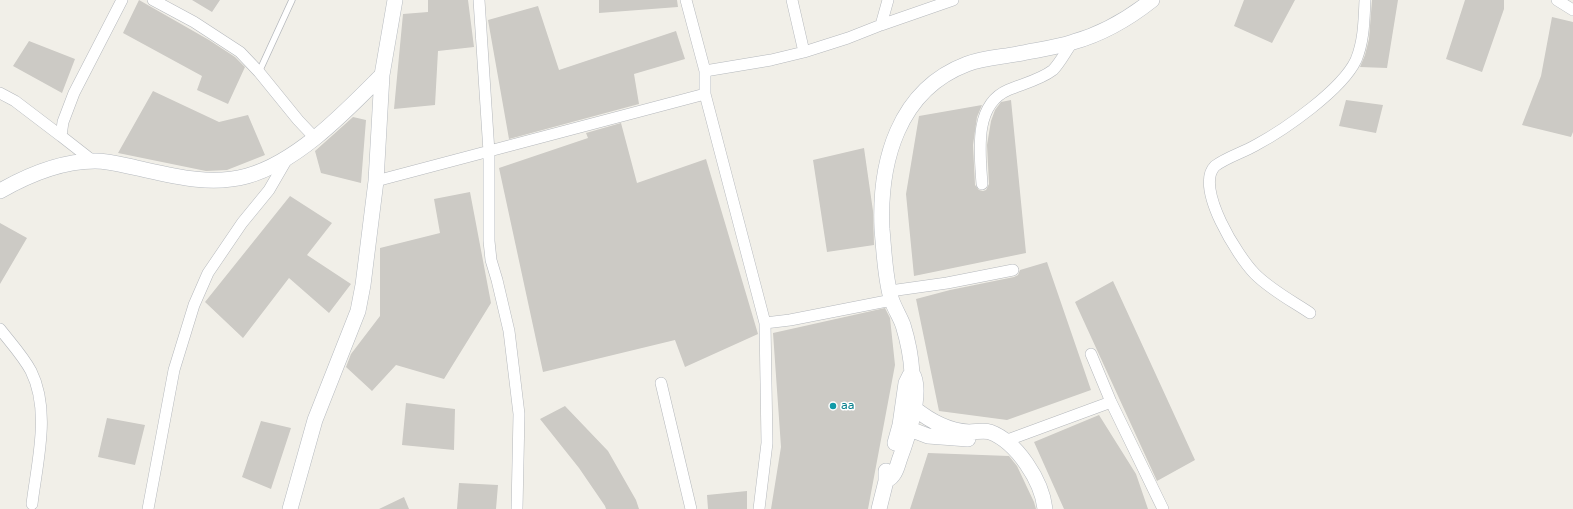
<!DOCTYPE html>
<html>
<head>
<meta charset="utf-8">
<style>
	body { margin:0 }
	canvas { display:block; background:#f1efe8 }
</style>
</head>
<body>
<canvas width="1573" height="509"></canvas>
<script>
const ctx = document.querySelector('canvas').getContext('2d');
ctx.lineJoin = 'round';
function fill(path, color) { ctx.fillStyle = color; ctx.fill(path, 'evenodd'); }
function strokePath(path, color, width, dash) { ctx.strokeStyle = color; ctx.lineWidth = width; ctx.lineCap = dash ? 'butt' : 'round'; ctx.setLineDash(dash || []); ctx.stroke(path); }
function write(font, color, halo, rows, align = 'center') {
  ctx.font = font + ' "Varela Round",sans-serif'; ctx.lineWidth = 3; ctx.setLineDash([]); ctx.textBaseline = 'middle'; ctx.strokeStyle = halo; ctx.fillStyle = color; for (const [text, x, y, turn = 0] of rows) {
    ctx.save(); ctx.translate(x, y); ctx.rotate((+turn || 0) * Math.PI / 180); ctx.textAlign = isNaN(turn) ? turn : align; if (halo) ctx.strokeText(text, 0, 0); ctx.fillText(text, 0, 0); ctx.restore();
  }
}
fill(new Path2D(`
	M139,0l70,40 26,17 10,10 -17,37 -31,-14 5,-14 -79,-43z
	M192,0h28l-8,12z
	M428,0h40l6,47 -36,4 -3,54 -41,4 9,-95 25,-2z
	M599,0h78l1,7 -79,6z
	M1244,0h51l-23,43 -38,-17z
	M1372,0h26l-11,68 -27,-1 5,-12 4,-16z
	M1465,0h39v9l-22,63 -36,-13z
	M538,6l21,64 117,-39 9,28 -51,15 5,30 -130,35 -21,-119z
	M1552,17l21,5v110l-2,5 -49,-12 19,-49z
	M29,41l46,18 -13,34 -49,-27z
	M153,91l66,31 29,-7 17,40 -38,15 -21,1 -88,-18z
	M1011,100l15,153 -112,23 -8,-82 13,-78 63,-11 -5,12 -4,28 2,40 4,5 4,1 3,-1 3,-6 -2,-39 4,-24 4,-11 6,-8z
	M1346,100l37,5 -7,28 -37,-7z
	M353,117l13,3 -5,63 -40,-10 -6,-22z
	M621,123l16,60 69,-24 52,175 -73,33 -10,-27 -132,32 -44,-204 89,-30 -2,-5z
	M864,148l9,63 1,34 -47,7 -14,-92z
	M470,192l21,111 -47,76 -48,-14 -24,26 -26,-24 5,-13 29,-38v-68l60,-15 -6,-34z
	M290,196l42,27 -25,32 44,29 -22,29 -40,-35 -46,60 -38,-36z
	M0,223l27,15 -27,46z
	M1047,262l44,128 -84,30 -68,-9 -23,-112 34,-9 64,-13 4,-2 2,-5z
	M1113,281l82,179 -38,21 -82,-179z
	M885,308l5,10 5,47 -27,144h-97l10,-62 -8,-114z
	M406,403l49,6 -1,41 -52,-5z
	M565,406l43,45 28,49 3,9h-33l-1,-3 -26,-38 -39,-49z
	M1099,415l37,59 12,35h-84l-30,-67z
	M107,418l38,7 -10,40 -37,-8z
	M261,421l30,7 -20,61 -29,-12z
	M928,453l81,3 8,10 17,36 2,7h-126z
	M459,483l39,2 -2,24h-39z
	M747,491v18h-39l-1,-14z
	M404,497l5,12h-30z`), '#cccac5');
const lane = new Path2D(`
	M259,72l33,-72`);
const street = new Path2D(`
	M153,0l41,22 46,30 19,20 39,48 16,17
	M479,0l10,152v89l2,19 6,20 12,51 10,83 -2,95
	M686,0l19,71v23l60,229 2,120 -8,66
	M792,0l12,52
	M1557,0l16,10
	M881,25l7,-25
	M705,71l66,-11 33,-8 44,-14 33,-13 72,-25
	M0,93l15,8 46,35
	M93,161l-32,-25 2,-14 11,-29 48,-93
	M376,181l329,-87
	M982,184c-2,-30 -9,-79 26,-94 14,-6 32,-10 45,-20 7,-7 13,-19 19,-27
	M890,291l57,-8 66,-13
	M1310,313c-18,-12 -39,-23 -55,-39 -17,-17 -61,-87 -40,-108 12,-9 27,-13 41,-21 28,-15 86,-55 100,-85 8,-19 8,-40 9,-60
	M765,323l25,-3 102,-20
	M0,329c10,13 23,27 31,42 20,40 6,91 1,133
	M1091,354l20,48 52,107
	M661,383l30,126
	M1005,441l106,-39
	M148,509l26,-139 20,-65 14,-32 34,-50 27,-33 18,-31`);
const secondary = new Path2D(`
	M0,191c28,-16 62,-30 95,-30 14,0 28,4 42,7 36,8 73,18 110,8 51,-14 99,-65 135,-101
	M914,408c16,13 34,23 55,24 7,0 15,-2 21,0 27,10 52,49 55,77
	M902,426l26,10 40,3
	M895,443l5,-18 6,-42 4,-8
	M886,481c3,-2 5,-3 7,-6 4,-5 5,-12 7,-17 7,-19 24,-68 12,-85 -1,-17 -4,-32 -9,-48 -3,-8 -8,-16 -11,-24 -7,-20 -8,-51 -10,-72 -3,-67 16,-139 85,-165 15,-6 34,-7 50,-10 18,-4 38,-6 56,-12 29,-8 55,-23 79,-42
	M290,509l25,-89 43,-109 5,-26 13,-104 6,-106 13,-75
	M879,509l7,-28v-10`);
strokePath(lane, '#b5b8bc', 7);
strokePath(street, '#b5b8bc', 12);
strokePath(secondary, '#b6babf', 16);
strokePath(lane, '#fff', 5.5);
strokePath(street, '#fff', 11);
strokePath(secondary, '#fff', 15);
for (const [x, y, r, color] of [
	[833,406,4,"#0f9aa8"]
]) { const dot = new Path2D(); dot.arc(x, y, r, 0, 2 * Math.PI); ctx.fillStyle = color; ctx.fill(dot); strokePath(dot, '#fff', 1.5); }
write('12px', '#0d838f', '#fff', [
	["aa",841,406]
], 'left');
</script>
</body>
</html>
